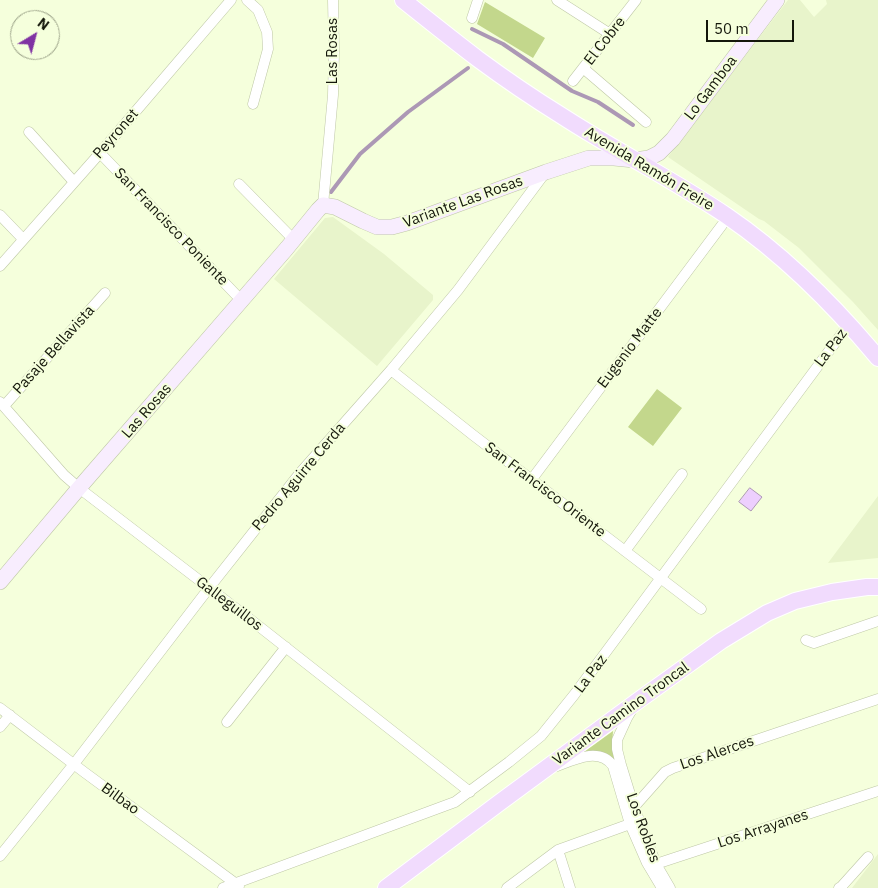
<!DOCTYPE html>
<html>
<head>
<meta charset="utf-8">
<style>
	body { margin:0 }
	#map { position:relative; width:878px; height:888px; overflow:hidden; background:#f5ffdc; font-family:"IBM Plex Sans",sans-serif }
	canvas { display:block }
	.north { position:absolute; left:10px; top:10px; width:50px; height:50px; box-sizing:border-box; background:#f5ffdc; border:1px solid #9ba288; border-radius:50%; rotate:37deg; font-size:14px; font-weight:700; line-height:20px; text-align:center; color:#14170b }
	.north::after { content:''; display:block; margin:auto; width:18px; height:22px; background:#8032a3; clip-path:polygon(50% 0,100% 100%,50% 72%,0 100%) }
	.scale { position:absolute; left:706px; top:20px; width:88px; height:22px; box-sizing:border-box; border:2px solid #14170b; border-top:0; padding-left:6px; font-size:15px; line-height:18px; white-space:nowrap; color:#14170b; -webkit-text-stroke:4px #f5ffdc; paint-order:stroke }
</style>
</head>
<body>
<div id="map">
<canvas width="878" height="888"></canvas>
<div class="north">N</div>
<div class="scale">50 m</div>
</div>
<script>
const ctx = document.querySelector('canvas').getContext('2d');
ctx.lineJoin = 'round';
function fill(path, color) { ctx.fillStyle = color; ctx.fill(path, 'evenodd'); }
function strokePath(path, color, width, dash) { ctx.strokeStyle = color; ctx.lineWidth = width; ctx.lineCap = dash ? 'butt' : 'round'; ctx.setLineDash(dash || []); ctx.stroke(path); }
function write(font, color, halo, rows, align = 'center') {
  ctx.font = font + ' "IBM Plex Sans",sans-serif'; ctx.lineWidth = 4; ctx.setLineDash([]); ctx.textBaseline = 'middle'; ctx.strokeStyle = halo; ctx.fillStyle = color; for (const [text, x, y, turn = 0] of rows) {
    ctx.save(); ctx.translate(x, y); ctx.rotate((+turn || 0) * Math.PI / 180); ctx.textAlign = isNaN(turn) ? turn : align; if (halo) ctx.strokeText(text, 0, 0); ctx.fillText(text, 0, 0); ctx.restore();
  }
}
fill(new Path2D(`
	M788,0h12l14,17 13,-13 -1,-4h52v330l-25,-28 -54,-54 -35,-27 -5,-2 -91,-62z
	M333,217l51,37 49,41v5l-56,66 -103,-87 51,-61z
	M878,496v62l-50,5z
	M878,854v34h-26z`), '#e8f4cb');
fill(new Path2D(`
	M485,2l60,36 -12,20 -56,-34z
	M657,389l25,19 -29,38 -25,-19z
	M613,731l-1,16 4,16 -32,-11z`), '#c3d78c');
const water = new Path2D(`
	M750,488l12,9 -11,14 -12,-9z`);
fill(water, '#edcffe');
strokePath(water, '#ac98b5', 1);
strokePath(new Path2D(`
	M472,29l31,15 69,47 26,11 35,23
	M331,192l29,-38 48,-42 60,-44`), '#ac98b5', 4);
const street = new Path2D(`
	M247,0l11,10 9,22 1,17 -15,55
	M557,0l53,34
	M472,18l6,-18
	M583,68l63,54
	M573,81l63,-81
	M29,132l45,50
	M100,153l142,148
	M239,184l55,56
	M323,205l10,-110 1,-44 -1,-51
	M0,215l23,24
	M0,266l100,-113 131,-153
	M391,370l82,65 228,174
	M0,402l64,73 15,13 172,132 219,172
	M4,406l101,-113
	M532,479l196,-262
	M625,551l57,-77
	M806,640l8,3 64,-22
	M0,708l84,64 155,114
	M633,708l-6,10 -10,22v9l4,16 13,42 22,57 14,24
	M227,722l59,-75
	M0,727l10,-12
	M557,766c18,-7 43,-19 56,0l17,58 17,39 15,25
	M558,850l12,38
	M0,856l74,-92 135,-176 91,-115 91,-103 67,-80 87,-117
	M647,863l9,1 222,-73
	M223,888l232,-86 54,-40 32,-26 33,-41 275,-371
	M507,888l51,-38 72,-26 4,-17 31,-35 8,-4 205,-69
	M839,888l2,-1 27,-30`);
const secondary = new Path2D(`
	M0,582l79,-94 208,-240 31,-38 5,-5 12,2 28,14 14,6h15l15,-4 139,-51 43,-14h25l20,2 15,-2 10,-5 14,-14 104,-139`);
const primary = new Path2D(`
	M403,0c25,20 50,40 75,59 27,20 55,39 84,57 54,35 112,64 165,100 57,39 107,89 151,142
	M386,888l113,-85 140,-103 82,-59 46,-28 28,-12 37,-9 35,-5h11`);
strokePath(street, '#bec7a6', 11);
strokePath(secondary, '#bec7a6', 16);
strokePath(primary, '#fff', 18);
strokePath(street, '#fff', 10);
strokePath(secondary, '#f8edfe', 15);
strokePath(primary, '#f1dbfd', 16);
write('15px', '#14170b', '#f5ffdc', [
	["El Cobre",605,41,-52],
	["Las Rosas",333,51,-90],
	["Lo Gamboa",711,88,-53],
	["Peyronet",116,134,-49],
	["Avenida Ramón Freire",649,169,31],
	["Variante Las Rosas",463,202,-20],
	["San Francisco Poniente",171,227,46],
	["Eugenio Matte",630,348,-53],
	["La Paz",831,348,-53],
	["Pasaje Bellavista",54,350,-48],
	["Las Rosas",147,411,-49],
	["Pedro Aguirre Cerda",299,477,-50],
	["San Francisco Oriente",545,490,37],
	["Galleguillos",229,604,37],
	["La Paz",591,674,-53],
	["Variante Camino Troncal",621,714,-36],
	["Los Alerces",717,753,-19],
	["Bilbao",120,799,36],
	["Los Robles",643,828,70],
	["Los Arrayanes",763,829,-18]
]);
</script>
</body>
</html>
